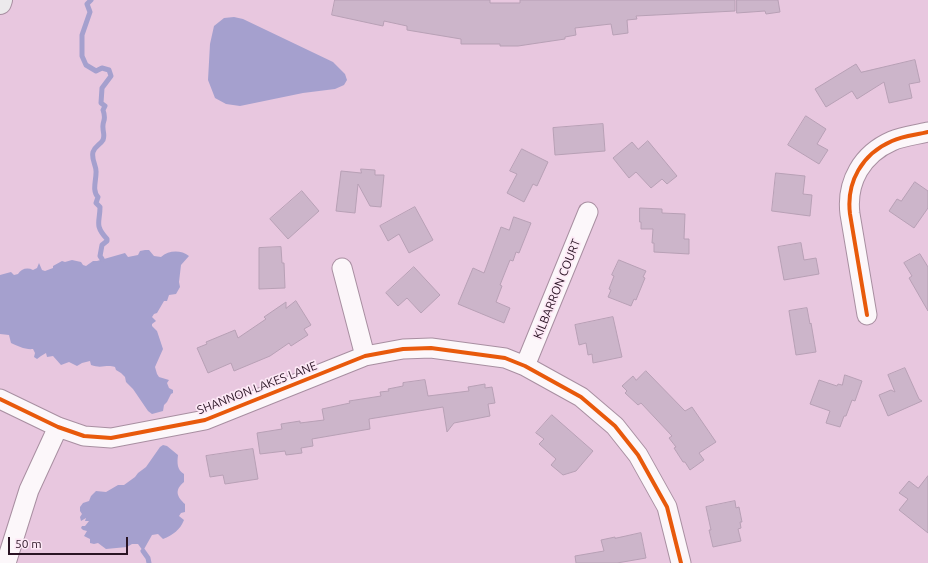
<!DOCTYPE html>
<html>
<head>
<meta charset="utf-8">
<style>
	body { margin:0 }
	#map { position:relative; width:928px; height:563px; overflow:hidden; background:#e8c7df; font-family:Ubuntu,sans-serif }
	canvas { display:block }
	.scale { position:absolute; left:8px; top:537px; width:120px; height:18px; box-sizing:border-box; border:2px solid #2a1424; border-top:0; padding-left:5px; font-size:12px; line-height:14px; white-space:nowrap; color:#2a1424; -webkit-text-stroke:3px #fde9f6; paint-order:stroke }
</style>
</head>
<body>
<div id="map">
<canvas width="928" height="563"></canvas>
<div class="scale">50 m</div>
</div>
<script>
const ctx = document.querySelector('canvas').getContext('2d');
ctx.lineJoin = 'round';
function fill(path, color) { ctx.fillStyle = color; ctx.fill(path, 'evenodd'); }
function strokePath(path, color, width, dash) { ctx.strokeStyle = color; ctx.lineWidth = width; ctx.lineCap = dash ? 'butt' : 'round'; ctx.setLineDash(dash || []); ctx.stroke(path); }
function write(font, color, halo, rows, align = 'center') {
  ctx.font = font + ' Ubuntu,sans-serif'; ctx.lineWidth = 3.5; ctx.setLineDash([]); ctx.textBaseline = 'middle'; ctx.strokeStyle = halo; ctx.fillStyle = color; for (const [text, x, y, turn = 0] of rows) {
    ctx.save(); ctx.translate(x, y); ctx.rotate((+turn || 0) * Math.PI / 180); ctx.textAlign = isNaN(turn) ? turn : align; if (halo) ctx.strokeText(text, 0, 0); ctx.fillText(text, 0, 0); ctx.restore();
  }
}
fill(new Path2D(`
	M234,17l9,2 90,43 12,12 2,6 -3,5 -9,4 -32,4 -63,13 -14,-2 -11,-6 -7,-18 2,-36 4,-18 10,-8z
	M145,250h4l5,6 7,1c8,-7 20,-7 28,-1l-8,9 -2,17 1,5 -4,7 -7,1 -2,6h-3l-7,12 -3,1 -2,3 4,4 -4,3v2l5,5 6,18 -8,18 2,7 2,3 10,3 -2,3 2,5 4,2v3l-2,1 -4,8 -3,3 -1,6 -11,3 -4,-3 -15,-22 -7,-7 -1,-5 -4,-4 -5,-3 -1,-3c-9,-3 -13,2 -24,-2l-1,-4 -8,2 -5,3 -8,-4 -8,3 -8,-9 -6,1 -1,-4 -5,3 -4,3 -3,-2 1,-4 -2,-4c-7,1 -16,-3 -22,-6l-2,-8 -9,-1v-59l11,-3 3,3 4,-1c3,-5 9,-7 15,-4l4,-2 2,-5 3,7 3,1 8,-3v-2l9,-5 3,1 7,-2 9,2 2,3 3,1 7,-5h4l28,-8 3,4 10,-2 2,-4z
	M163,445l4,1 11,9c-1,8 -1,15 6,19v8c-10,8 -7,15 1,22v8l-4,1 -2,3 5,4c-4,10 -11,15 -21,19l-5,-5 -6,1 -9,16 -5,-7h-6l-5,3 -21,2 -8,-6 -4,1 -4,-1v-4l-6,-3 3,-5 -4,-1 -2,-2 1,-2h3l4,-5h-4l1,-3 -5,3 -1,-4 2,-3 -2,-3v-4l3,-4 6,-2 2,-5 5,-5 10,1 12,-7h6l11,-8 3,-4 8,-6 14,-20z`), '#a5a0ce');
strokePath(new Path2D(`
	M91,0l-4,4 3,8 -8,23v21l4,9 10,6 6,-3 7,2 2,6 -9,12 -1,15 4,3 -2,4c4,11 -1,10 0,18 0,5 2,7 0,12 -3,5 -8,6 -10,12 -2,8 4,14 3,21 0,8 -4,18 2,24l-2,6 4,4c0,15 -6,18 7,32v2l-5,4 -2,11 2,3
	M143,551l5,7 1,5`), '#a5a0ce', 5);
const building = new Path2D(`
	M335,0h155v3h30v-3h215v11l-99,5 1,3 -10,1 1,13 -15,2 -2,-11 -36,4 1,7 -11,2v2l-47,7h-18v-2h-39v-5l-54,-9v-4l-23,-5 -1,5 -51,-11z
	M737,0h41l2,12 -14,2 -1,-3 -28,2z
	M915,60l5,22 -11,2 3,14 -23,5 -5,-21 -27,17 -5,-8 -26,16 -11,-18 41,-25 5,8z
	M806,116l20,13 -9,15 11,6 -9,14 -31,-19z
	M603,124l2,27 -50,4 -2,-27z
	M648,141l29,35 -10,8 -5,-5 -11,9 -15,-16 -7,6 -16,-20 19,-16 6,7z
	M522,149l26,13 -11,24 -4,-2 -9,18 -17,-9 10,-19 -7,-3z
	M361,169l14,1v5h9l-3,32 -11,-1 -12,-22 -3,29 -19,-2 5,-40 20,2z
	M776,173l29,3 -2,18 9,1 -2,21 -38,-5z
	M915,182l13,9v17l-14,20 -25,-17 8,-12 4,2z
	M302,191l17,20 -31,28 -18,-20z
	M415,207l18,33 -24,13 -10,-19 -11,7 -8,-15z
	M640,208l22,1v4l23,1 -1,25h5v15l-35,-2v-9h-2l1,-14h-12v-7h-1z
	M514,217l17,6 -12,30 -3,-1 -3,9 -3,-1 -10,25 2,1 -6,16 14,6 -6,15 -46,-19 15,-36 11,5 17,-46 8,3z
	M801,243l3,17 12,-2 3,16 -35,6 -6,-33z
	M281,247l1,16h2l1,25 -26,1v-41z
	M920,254l8,13v44l-19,-33 3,-2 -8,-13z
	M619,260l27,11 -3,6 2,1 -9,22 -2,-1 -3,7 -23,-9 3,-7 -2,-1 5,-13 -2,-1z
	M414,267l26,28 -19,18 -14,-15 -9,8 -12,-13z
	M296,301l15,24 -7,4 4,6 -17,11 -2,-3 -19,13 -36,15 -3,-8 -23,10 -11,-25 10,-4 -1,-2 29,-12 3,8 28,-19 -2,-2 22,-15v6z
	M807,308l3,16 1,-1 5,29 -20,3 -7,-44z
	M613,317l9,40 -29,6 -1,-9 -4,1 -2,-12 -7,2 -4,-20z
	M905,368l14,31 3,2 -34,15 -9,-21 12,-5 4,2 -7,-17z
	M646,371l39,40 7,-4 24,35 -17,11 5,7 -14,10 -5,-8h-2l-9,-14 2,-1 -7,-9 3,-2 -31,-33 -3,2 -13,-12 2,-2 -5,-5 11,-10 3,4z
	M845,375l17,6 -7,20 -3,-1 -6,16h-2l-4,11 -14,-4 4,-12 -20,-7 9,-24 18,6 1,-2 4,1z
	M425,380l3,16 41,-5 -1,-4 17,-3v4l7,-1 3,16 -7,1 2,12 -36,7 -7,9 -4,-25 -74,12 1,10 -58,10 1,7 -12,2 1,5 -16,2 -1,-4 -25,3 -3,-21 25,-4 -1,-5 19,-3v2l24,-3 -2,-11 28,-6 -1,-2 32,-5 -1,-4 9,-1 -1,-2 15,-3v-3z
	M552,415l41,36 -17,20 -13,4 -12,-10 5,-6 -17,-15 5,-5 -8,-6z
	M253,449l5,30 -33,5 -2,-9 -13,2 -4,-21z
	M928,476v57l-29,-23 9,-11 -9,-6 10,-12 9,7z
	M735,501l1,7 3,-1 3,15h-2l1,6 -3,1 3,12 -28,6 -4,-17h2l-5,-23z
	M641,533l5,25 -29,5h-41l-1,-7 29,-5 -3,-11 14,-3v1z`);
fill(building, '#ccb5ca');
strokePath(building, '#b7a0b5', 1);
const street = new Path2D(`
	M342,268l23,88
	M867,315l-17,-101c-4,-32 12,-60 42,-73 11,-5 24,-6 36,-9
	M525,366l63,-154
	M0,399l58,28 26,9 27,2 94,-18 160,-64 38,-7 28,-1 74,10 20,8 56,31 34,29 23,29 29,52 14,56
	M6,563l23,-73 29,-63`);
const secondary = new Path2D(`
	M0,3l1,-3`);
strokePath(street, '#a88fa1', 21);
strokePath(secondary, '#a88fa1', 24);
strokePath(street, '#fcf7fa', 19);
strokePath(secondary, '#eceaec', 22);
strokePath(new Path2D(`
	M867,315l-17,-101c-4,-32 12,-60 42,-73 11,-5 24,-6 36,-9
	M0,399l58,28 26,9 27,2 94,-18 160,-64 38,-7 28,-1 74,10 20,8 56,31 34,29 23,29 29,52 14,56`), '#e8590c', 4);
write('12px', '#2a1424', '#fde9f6', [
	["KILBARRON COURT",557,289,-68],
	["SHANNON LAKES LANE",257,388,-21]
]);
</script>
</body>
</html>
